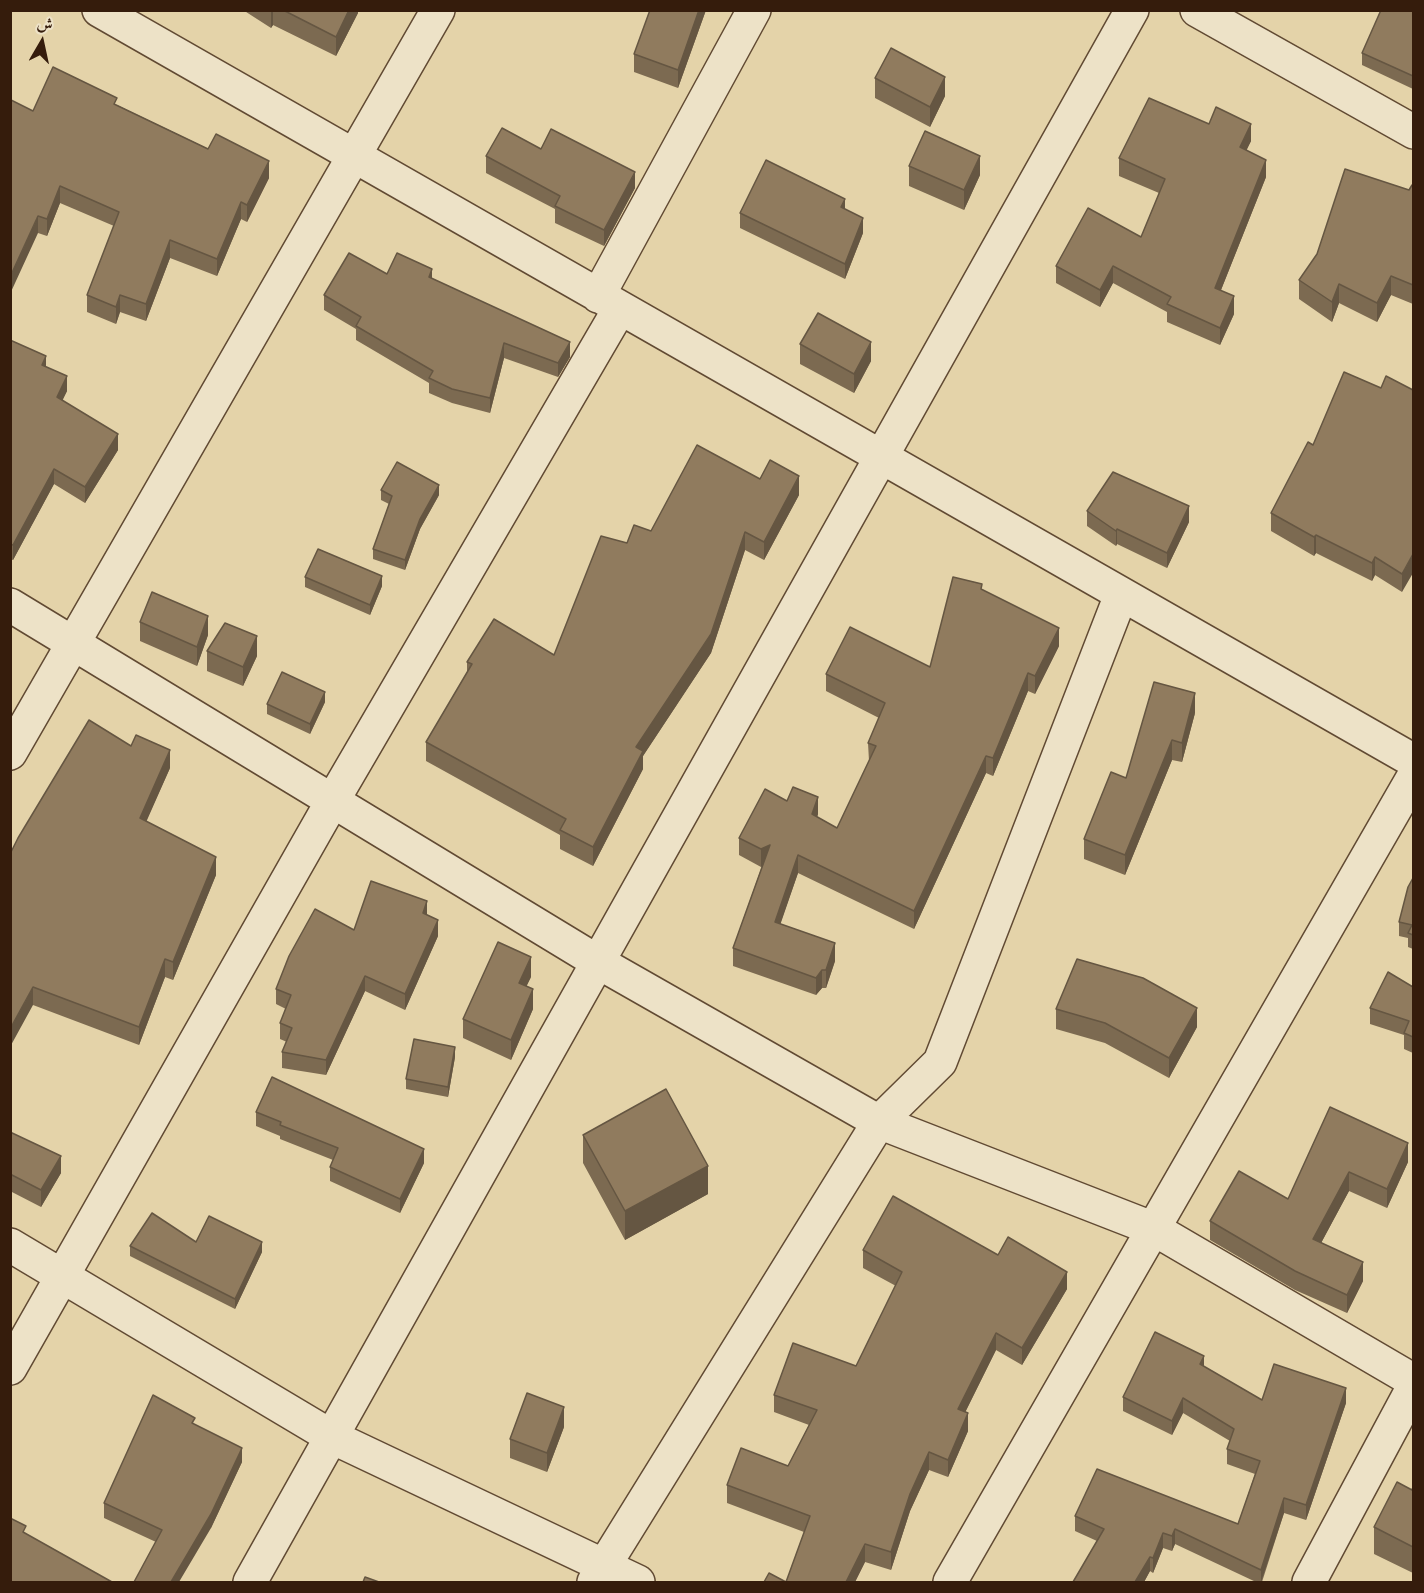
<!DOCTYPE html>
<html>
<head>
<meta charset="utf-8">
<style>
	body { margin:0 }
	#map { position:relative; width:1424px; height:1593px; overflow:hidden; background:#e4d3a9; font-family:"EB Garamond",Amiri,serif }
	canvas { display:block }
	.frame { position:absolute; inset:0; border:12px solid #351c0c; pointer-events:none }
	.north { position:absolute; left:12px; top:12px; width:60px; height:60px; -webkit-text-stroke:4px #ede2c7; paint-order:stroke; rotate:9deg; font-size:16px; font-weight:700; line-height:24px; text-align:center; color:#351c0c }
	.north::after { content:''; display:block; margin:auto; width:21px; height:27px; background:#351c0c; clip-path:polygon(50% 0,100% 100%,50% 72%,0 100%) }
</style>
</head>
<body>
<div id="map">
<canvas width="1424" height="1593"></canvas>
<div class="frame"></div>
<div class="north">ش</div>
</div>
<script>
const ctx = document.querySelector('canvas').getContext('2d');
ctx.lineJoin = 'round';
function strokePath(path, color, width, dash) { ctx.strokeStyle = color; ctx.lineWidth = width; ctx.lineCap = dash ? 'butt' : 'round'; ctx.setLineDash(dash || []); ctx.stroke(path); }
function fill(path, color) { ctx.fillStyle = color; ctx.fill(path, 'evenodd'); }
const minor = new Path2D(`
	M99,10l1315,751
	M1197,10l217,122
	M598,296l156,-286
	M10,605l588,357 281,160 275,107 260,152
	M10,753l428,-743
	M10,1245l322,192 306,145
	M10,1368l323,-568 287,-492
	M250,1582l882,-1572
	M594,1582l285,-460 61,-60 181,-467
	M950,1582l464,-806
	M1309,1582l105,-196`);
strokePath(minor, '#614a33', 36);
strokePath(minor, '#ede2c7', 33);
fill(new Path2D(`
	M243,10h115v3l-22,43 -63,-31 -2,3z
	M706,10l-28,78 -44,-16v-18z
	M1413,10v79l-51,-24v-12z
	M875,78l70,18 -15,31 -55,-29z
	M117,105l152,73 -22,44 -6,-3 -24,57 -47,-18 -24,63 -26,-9 -4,12 -29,-12v-17l27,-69 -54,-23 -13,33 -9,-3 -5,-122z
	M1209,124l42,17 -5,9 20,27 -45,113 13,24 -14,31 -53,-23v-10l-54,-29 -13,24 -44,-24v-17l85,-29 18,-44 -40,-17v-18z
	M541,149l94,39 -31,58 -49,-23v-14l-69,-36v-17z
	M909,166l71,9 -16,35 -55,-24z
	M1413,185v119l-22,-9 -14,27 -38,-19 -7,19 -33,-23v-19l110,-90z
	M845,209l18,24 -18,46 -105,-51v-15z
	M387,274l45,5 138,78 -12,20 -54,-19 -14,55 -38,-10 -23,-10v-10l-73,-43v-11l-32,-19v-15z
	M10,340l36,27 21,24 -5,9 56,50 -33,53 -31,-19 -41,76 -3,-1z
	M800,344l71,17 -17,32 -54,-29z
	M1381,388l32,2 -11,202 -27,-17 -3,6 -56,-28 -2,3 -43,-25v-18z
	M760,479l39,16 -35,65 -19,-10 -34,103 -68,103v13l-50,97 -33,-17v-14l-134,-74v-19l41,-70v-10l87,-7 73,-112 24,-12z
	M381,490l58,5 -19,34 -15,41 -32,-11v-10l16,-45 -8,-4z
	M1087,511l102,11 -22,46 -50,-24 -1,2 -29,-20z
	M305,577l77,9 -12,29 -65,-28z
	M982,589l77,57 -24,48 -7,-3 -35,85 -7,-3 -72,156 -116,-56 -18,51 55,37 -9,27h-4l-6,7 -83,-29v-18l29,-82 -1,1 -22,-12v-17l48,-37 31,13 -1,3 20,11 32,-67 -1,-18 11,-25 -53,-27v-17l104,-7z
	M140,622l68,13 -11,31 -57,-25z
	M207,651l50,5 -14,30 -36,-15z
	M325,702l-15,32 -43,-20v-10z
	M1195,713l-13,49 -10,-2 -47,115 -41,-16v-20l42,-61z
	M170,768l-24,53 70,54 -43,105 -8,-3 -26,68 -106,-40 -23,-151z
	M1413,878v71l-5,-2v-9l-9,-2v-14z
	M427,915l11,21 -33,74 -40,-19 -39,84 -44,-7v-16l5,-10 -7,-3v-16l6,-14 -10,-5v-15l78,-59z
	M531,977l-5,9 7,23 -22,51 -48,-22v-19z
	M1413,987v66l-9,-4v-14l-34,-11v-16z
	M1056,1009l141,18 -28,51 -64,-35 -49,-14z
	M455,1057l-7,40 -42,-8v-10z
	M1330,1107l78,55 -21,46 -38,-17 -28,52 42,38 -16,32 -52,-23 -85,-50v-19l78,-22z
	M256,1112l168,51 -24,50 -70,-32v-14l3,-7 -53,-21v-3l-24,-10z
	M10,1132l51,41 -20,34 -31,-16z
	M583,1135l125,59 -83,46 -42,-77z
	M130,1246l132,6 -27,57 -105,-53z
	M863,1250l135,5 69,34 -45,76 -26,-15 -31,62 3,19 -20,46 -19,-7 -19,41 -19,59 -26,-8 -10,20h-91h22l18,-50 -77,-29v-18l61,-19 21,-41 -35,-13v-17l82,-29 40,-80 -33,-18z
	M1204,1367l58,33 84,3 -40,117 -22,-7 -22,69h-6l-81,-38 -3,7 -9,-3 -10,25 -3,-2 -6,11h-71l24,-41 -22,-10v-15l163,8 17,-50 -28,-10v-15l3,-8 -47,-28 -11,22 -49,-24v-14z
	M195,1424l47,38 -31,66 -55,14 -52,-24v-15z
	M564,1427l-17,45 -37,-14v-19z
	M1413,1487v86l-39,-19v-27l38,-37z`), '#7c6a51');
fill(new Path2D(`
	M271,10h2v15l-2,3z
	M349,10h9v3l-22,43v-19z
	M699,10h7l-28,78v-18z
	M945,77v19l-15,31v-20z
	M1251,124v17l-11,23v-17z
	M980,156v19l-16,35v-20z
	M1266,160v17l-51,128v-17z
	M269,161v17l-22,44v-17z
	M635,172v16l-31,58v-16z
	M60,186v17l-13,33v-17z
	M845,199v15l-4,-7z
	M241,202v17l-24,57v-17z
	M38,216v17l-28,61v-17z
	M863,218v15l-18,46v-15z
	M170,240v18l-24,63v-17z
	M1113,266v17l-13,24v-17z
	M432,269v15l-3,-7z
	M1391,276v19l-14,27v-19z
	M1339,284v19l-7,19v-20z
	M120,295v17l-4,12v-17z
	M1234,296v18l-14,31v-17z
	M570,342v15l-12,20v-14z
	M871,342v19l-17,32v-19z
	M504,343v15l-14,55v-15z
	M46,356v16l-4,-7z
	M67,376v15l-10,21v-15z
	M118,434v16l-33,53v-16z
	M54,469v15l-41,76v-15z
	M799,476v19l-35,65v-18z
	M439,485v10l-19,34 -15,41v-10l15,-41z
	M1189,506v16l-22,46v-15z
	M1117,529v15l-1,2v-15z
	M745,532v18l-34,103 -68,103v13l-50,97v-19l43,-100z
	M1316,535v18l-2,3v-19z
	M1413,554v19l-11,19v-18z
	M1375,557v18l-3,6v-18z
	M382,576v10l-12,29v-10z
	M208,616v19l-11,31v-19z
	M1059,628v18l-24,48v-18z
	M257,636v20l-14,30v-19z
	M1028,673v18l-35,85v-18z
	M325,692v10l-15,32v-10z
	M1195,693v20l-13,49v-19z
	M1172,740v20l-47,115v-20z
	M170,750v18l-30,68v-18z
	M986,756v17l-72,156v-18z
	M818,797v17l-6,18v-18z
	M770,845v17l-9,5v-18z
	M798,855v18l-23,67v-18z
	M216,857v18l-43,105v-18z
	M427,901v16l-4,-4z
	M438,920v16l-33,74v-16z
	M835,943v18l-9,27v-18z
	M531,957v20l-12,25v-19z
	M165,959v18l-26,68v-18z
	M822,970v18l-6,7v-17z
	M365,976v15l-39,84v-15z
	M33,987v18l-23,42v-18z
	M533,989v20l-22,51v-20z
	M1197,1008v19l-28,51v-20z
	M455,1047v10l-7,40v-10z
	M1408,1143v19l-21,46v-19z
	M424,1149v14l-24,50v-14z
	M61,1156v17l-20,34v-17z
	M708,1166v28l-83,46v-29z
	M1349,1172v19l-36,67v-19z
	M262,1242v10l-27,57v-10z
	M1363,1262v19l-16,32v-18z
	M1067,1272v17l-45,76v-17z
	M996,1333v17l-38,77v-18z
	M1204,1356v15l-4,-7z
	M1346,1388v15l-40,117v-15z
	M1183,1398v15l-11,22v-14z
	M564,1407v20l-17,45v-19z
	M968,1413v18l-20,46v-17z
	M242,1448v14l-31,66 -32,54h-8z
	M929,1452v18l-19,41 -19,59v-18l19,-58z
	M1284,1498v15l-23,69v-12z
	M1175,1529v15l-3,7v-15z
	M1163,1533v15l-10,25v-15z
	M865,1544v18l-10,20h-9z
	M1150,1557v14l-6,11h-9z`), '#655642');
const building = new Path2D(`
	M283,10h66l-13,27z
	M650,10h49l-21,60 -44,-16z
	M1381,10h32v66l-51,-23z
	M891,48l54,29 -15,30 -55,-29z
	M53,67l64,31 -3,6 94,45 8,-15 53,27 -22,44 -6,-3 -24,57 -47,-19 -24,64 -26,-9 -4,12 -29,-12 32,-83 -59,-26 -13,33 -9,-3 -28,61v-176l1,-1 22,11z
	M1149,98l60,26 7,-17 35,17 -11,23 26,13 -51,128 19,8 -14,32 -53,-24 4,-7 -58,-31 -13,24 -44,-24 32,-58 53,29 24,-58 -46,-21z
	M502,128l39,21 10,-20 84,43 -31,58 -49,-24 5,-10 -74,-40z
	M925,131l55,25 -16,34 -55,-24z
	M766,160l79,39 -4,8 22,11 -18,46 -105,-51z
	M1345,169l64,21 3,-5h1v100l-22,-9 -14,27 -38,-19 -7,18 -33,-22 18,-26z
	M349,253l38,21 10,-21 35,16 -3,8 141,65 -12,21 -54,-20 -14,55 -38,-9 -23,-11 4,-7 -77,-45 5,-9 -37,-22z
	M818,313l53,29 -17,32 -54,-30z
	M10,340l36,16 -4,9 25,11 -10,21 61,37 -33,53 -31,-18 -41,76 -3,-1z
	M1344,372l37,16 5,-12 27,14v164l-11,20 -27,-17 -3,6 -56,-28 -2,2 -43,-24 37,-71 5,3z
	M697,445l63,34 10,-19 29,16 -35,66 -19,-10 -34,102 -75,113 7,4 -50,96 -33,-17 6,-11 -140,-77 46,-78 -5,-2 27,-43 60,36 47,-119 26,7 7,-18 17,6z
	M397,462l42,23 -19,34 -15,41 -32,-11 19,-53 -11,-6z
	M1113,472l76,34 -22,47 -50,-24 -1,2 -29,-20z
	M318,549l64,27 -12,29 -65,-28z
	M953,577l29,7 -1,5 78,39 -24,48 -7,-3 -35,85 -7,-2 -72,155 -116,-56 -23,67 60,21 -9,27h-4l-6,8 -83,-30 37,-103 -9,4 -22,-11 26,-49 22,12 6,-14 25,10 -6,17 25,14 39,-82 -8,-3 17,-40 -59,-29 24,-47 80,40z
	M152,592l56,24 -11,31 -57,-25z
	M225,623l32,13 -14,31 -36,-16z
	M282,672l43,20 -15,32 -43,-20z
	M1154,682l41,11 -13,50 -10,-3 -47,115 -41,-16 27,-67 15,6z
	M89,720l42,26 5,-11 34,15 -30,68 76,39 -43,105 -8,-3 -26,68 -106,-40 -23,42v-175l8,-16z
	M1413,878v57l-5,-2 4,-8 -13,-3 9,-35z
	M371,881l56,20 -4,12 15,7 -33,74 -40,-18 -39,84 -44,-8 10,-24 -12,-5 11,-28 -15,-6 13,-33 26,-47 39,21z
	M498,942l33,15 -12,26 14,6 -22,51 -48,-21z
	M1077,959l66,19 54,30 -28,50 -64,-35 -49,-14z
	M1388,972l25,15v50l-9,-4 5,-12 -39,-13z
	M414,1039l41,8 -7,40 -42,-8z
	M272,1077l152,72 -24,50 -70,-32 8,-19 -58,-23 1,-3 -25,-10z
	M666,1089l42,77 -83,45 -42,-76z
	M1330,1107l78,36 -21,46 -38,-17 -36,67 50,23 -16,33 -52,-24 -85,-50 29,-50 49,28z
	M10,1132l51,24 -20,34 -31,-16z
	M893,1196l105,59 10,-18 59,35 -45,76 -26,-15 -38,76 10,4 -20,47 -19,-8 -19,42 -19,58 -26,-8 -19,38h-82l5,-9 17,9 24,-66 -83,-31 14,-37 47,18 29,-56 -43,-15 19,-52 63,23 46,-94 -39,-22z
	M152,1213l44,29 13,-26 53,26 -27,57 -105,-53z
	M1155,1332l49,24 -4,8 62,36 12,-36 72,24 -40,117 -22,-7 -23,72 -86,-41 -3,7 -9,-3 -10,25 -3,-1 -15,25h-62l31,-53 -29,-13 22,-47 141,55 22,-63 -33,-12 7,-20 -51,-31 -11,23 -49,-24z
	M527,1393l37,14 -17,46 -37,-14z
	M153,1395l42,23 -3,5 50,25 -31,66 -40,68h-37l28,-52 -58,-27z
	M1397,1482l15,8 1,-3v60l-39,-20z
	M10,1518l16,8 -3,6 89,50h-102z
	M365,1577l14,5h-16z`);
fill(building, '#907b5e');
strokePath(building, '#655642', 1.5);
</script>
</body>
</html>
